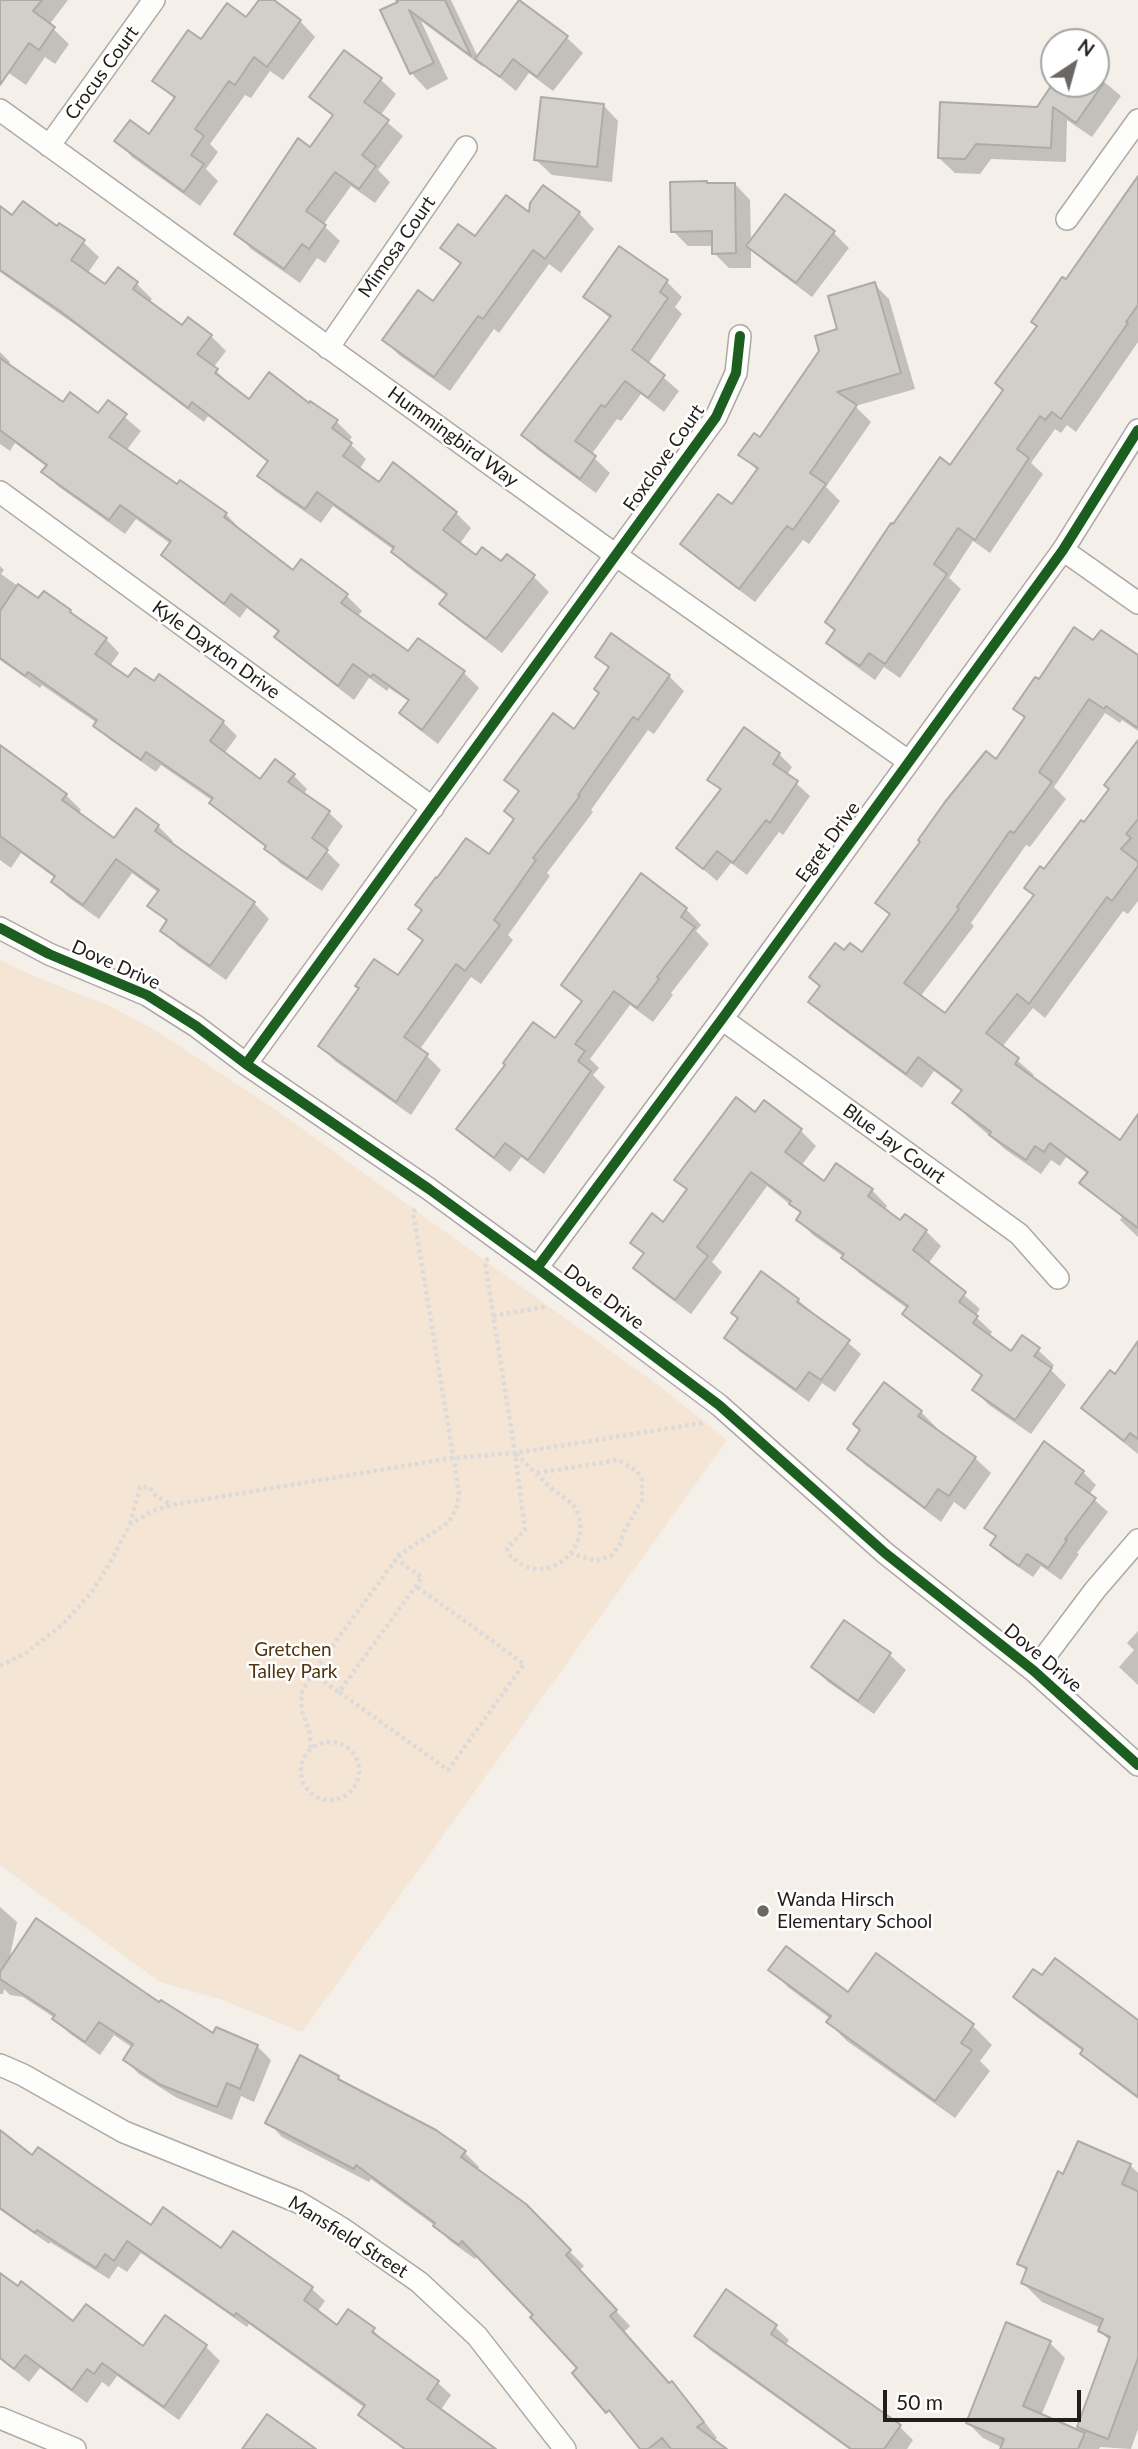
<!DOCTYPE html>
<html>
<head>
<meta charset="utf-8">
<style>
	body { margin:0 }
	#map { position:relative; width:1138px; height:2449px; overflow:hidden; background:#f4efe9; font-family:Lato,sans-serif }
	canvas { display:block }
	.north { position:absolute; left:1040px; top:28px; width:70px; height:70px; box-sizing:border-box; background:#fff; border:2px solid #a6a5a3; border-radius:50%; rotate:36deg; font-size:19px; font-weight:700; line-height:28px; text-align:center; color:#211e1a }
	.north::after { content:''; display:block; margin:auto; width:24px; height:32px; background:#6b6762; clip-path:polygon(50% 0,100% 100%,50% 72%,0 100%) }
	.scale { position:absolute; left:883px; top:2390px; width:198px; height:32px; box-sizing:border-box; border:4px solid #211e1a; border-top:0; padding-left:9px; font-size:21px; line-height:24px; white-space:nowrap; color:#211e1a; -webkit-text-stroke:5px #fff; paint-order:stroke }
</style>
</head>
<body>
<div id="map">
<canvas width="1138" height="2449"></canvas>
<div class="north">N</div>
<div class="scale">50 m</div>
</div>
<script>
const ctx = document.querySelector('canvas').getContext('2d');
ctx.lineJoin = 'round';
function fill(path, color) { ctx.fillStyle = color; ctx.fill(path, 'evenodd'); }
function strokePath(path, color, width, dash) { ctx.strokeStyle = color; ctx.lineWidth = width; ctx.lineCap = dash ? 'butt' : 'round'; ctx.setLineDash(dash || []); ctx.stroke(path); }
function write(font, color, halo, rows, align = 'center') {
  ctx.font = font + ' Lato,sans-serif'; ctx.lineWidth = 5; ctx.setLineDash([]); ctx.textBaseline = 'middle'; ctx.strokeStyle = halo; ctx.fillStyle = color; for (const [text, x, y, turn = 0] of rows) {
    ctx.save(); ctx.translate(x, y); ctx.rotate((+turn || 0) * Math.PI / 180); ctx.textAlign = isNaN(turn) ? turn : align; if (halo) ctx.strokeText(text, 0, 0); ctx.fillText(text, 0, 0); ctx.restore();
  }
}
fill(new Path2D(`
	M0,960l38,18 70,27 52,28 116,77 386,278 65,52 -425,592 -82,-33 -60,-17 -160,-117z`), '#f4e5d4');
fill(new Path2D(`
	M0,0h68l-19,25 20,19 -14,20 -10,-7 -19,28 -26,-18z
	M261,0h10l29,21 15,16 -32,43 -13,-9 -19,27 -6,-3 -35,49 8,8 -12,17 12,12 -18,25 -68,-49 -15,-16 32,-5 27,-36 -22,-20 47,-39 45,-21z
	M406,0h45l27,57 42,-55 47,36 16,15 -30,38 -24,-18 -13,18 -34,-28 1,4 -62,-46 27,58 -21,11 -13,-14 -32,-65z
	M1096,75l25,21 -29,41 -25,-17 -1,42 -75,-3 -11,15 -25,-1 -16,-15 157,-74z
	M380,79l16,15 -16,22 23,20 -25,34 12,12 -15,21 -24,-17 -28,39 17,16 -15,22 -8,-5 -17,25 -49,-34 -15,-16 74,-84 24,-32 -23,-20z
	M603,105l15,16 -6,61 -60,-7 -16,-15z
	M1138,176v166l-62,90 -9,-7 -6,8 -6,-4 -24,34 12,11 -53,79 -17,-12 -24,37 12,11 -61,89 -16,-11 -9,13 -32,-23 -15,-14 66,-116 57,-60 54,-76 33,-64 86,-128 -2,-2z
	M735,184l15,16 1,43 34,-47 49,37 15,15 -37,49 -48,-36 -13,-13v20h-22l-15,-15v-7h-26l-15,-15z
	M544,187l35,26 15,16 -33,44 -12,-9 -50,69 -5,-4 -44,62 -51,-36 -15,-15 49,-37 28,-38 -18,-17 32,-9 55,-24z
	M0,208l12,9 45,11 26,14 16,15 -12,17 19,12 31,-2 15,15 -3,4 33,24 29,9 15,15 -13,17 19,18 -2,1 19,14 60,4 2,-2 26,19 15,15 -4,5 18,17 -7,11 20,14 15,-20 62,49 15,15 -12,17 18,13 24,6 6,-8 27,21 15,15 -47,61 -45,-34 -15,-16 5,-7 -39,-29 -15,-15 1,-2 -61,-44 -12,17 -46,-32 -15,-15 9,-13 -61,-47 -4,6 -127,-96 -77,-54z
	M667,282l15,15 -7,10 7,7 -34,50 31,27 -15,21 -23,-18 -20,27 -4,-2 -26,36 19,18 -14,20 -58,-43 -15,-15 88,-116 -26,-22z
	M874,284l15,15 26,90 -60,17 16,16 -45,65 14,14 -31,43 -6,-4 -48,62 -57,-43 -15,-16 49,-36 26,-36 -18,-17 20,-15 61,-88 19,-20z
	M0,352l10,10 -3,4 56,38 36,12 9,-13 33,28 -15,20 52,36 48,27 15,16 -2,2 55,40 8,-10 45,34 15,15 -5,6 52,37 54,18 16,16 -41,56 -21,-16 -15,-15 8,-11 -21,-14 -2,3 -18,-13 -15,22 -62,-48 -15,-15 3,-4 -33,-25 -7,10 -61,-48 -16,-15 8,-11 -35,-25 -11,15 -66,-47 -16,-15 4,-5 -32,-24 -5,8 -10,-7z
	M0,566l4,4 -3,4 38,27 31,10 10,11 26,17 13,14 -9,13 19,13 94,43 14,14 -13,18 36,27 33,-6 14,14 -4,6 26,18 14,13 -17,25 14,14 -18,26 -42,-28 -13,-15 -42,-32 -14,-14 2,-1 -52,-36 -5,7 -47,-33 -13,-14 1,-2 -55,-38 -2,3 -40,-28z
	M1094,643l44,14v74l-16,-11 -2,3 -15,-10 -51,74 12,12 -36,48 -4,-2 -55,78 3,3 -54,71 26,18 89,-119 -9,-8 19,-16 39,-47 27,-35 27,-47v158l-10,13 -5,-3 -78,107 -12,-10 -31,39 32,28 -3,3 90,65 17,-25v119l-18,-17 2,-3 -40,-34 6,-9 -22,-17 -6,9 -9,-6 -10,14 -35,-24 -37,-32 -15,-15 8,-11 -28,-21 -12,17 -96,-71 -16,-15 35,-50 17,3 28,-39 -12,-13 119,-142 29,-42 -10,-10 24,-27z
	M597,657l72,19 15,15 -30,43 -6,-4 -57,80 2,2 -46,61 3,3 -42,59 5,5 -32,44 -10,-7 -51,72 21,21 -30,45 -76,-54 -15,-15 78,-68 26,-36 -14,-14 80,-72 25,-36 5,-27 -13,-13 67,-49 27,-38 9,-24z
	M0,747l66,48 15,15 -3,4 36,26 44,-14 15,15 -2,4 83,58 15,16 -43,61 -48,-34 -15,-15 5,-8 -18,-17 9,-13 -27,-20 -33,46 -31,-22 -15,-15 2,-4 -34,-25 -10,15 -11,-8z
	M779,754l13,13 -5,8 23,21 -27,39 -4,-3 -32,43 -16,-12 -14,18 -39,-33 43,-57 -11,-11z
	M686,909l15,16 -5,6 13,13 -38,49 2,2 -20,27 -23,-17 -40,54 9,9 -6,7 12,12 -61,87 -23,-17 -11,15 -36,-28 -16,-16 98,-88 27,-37 -20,-19z
	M764,1102l37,29 15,15 -15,20 23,17 12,-18 36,25 15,16 -3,5 17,12 4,-7 21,15 15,15 -13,18 52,45 -5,7 17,16 -3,5 22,16 27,-3 16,15 -3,5 15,15 -35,49 -42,-29 -15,-15 9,-13 -63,-48 -16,-16 4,-4 -49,-36 -15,-16 -31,-22 -15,-15 4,-6 -35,-28 -55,76 10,10 -31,42 -41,-31 -15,-15 10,-13 -12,-13 31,-18 24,-33 -11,-12 78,-65z
	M798,1300l63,54 -26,38 -13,-9 -13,19 -70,-51 -12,-13z
	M1138,1344v110l-39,-31 -16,-15 32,-32z
	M921,1412l15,15 -1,2 40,29 16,15 -26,37 -11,-8 -13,20 -77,-58 -15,-16z
	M1045,1444l38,28 13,13 -7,10 19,17 -31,41 2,1 -18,26 -20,-14 -8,11 -28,-19 -13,-13 5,-7 -10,-11z
	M845,1622l45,33 16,15 -32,44 -46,-32 -15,-15z
	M1138,1631v54l-19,-18 15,-17 -7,-7z
	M0,1907l17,15 -8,39 151,44 54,31 43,10 14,14 -17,42 -13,-6 -9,24 -55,-22 -38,-24 -14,-14 8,-12 -19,-13 -14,20 -31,-22 -14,-15 -32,-21 -13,-2 -6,-6 -1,5h-3z
	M876,1956l97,70 19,19 -12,16 10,10 -35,47 -108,-77 -19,-19 3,-3 -42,-31 -19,-19 78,25z
	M1015,1996l123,26v77l-40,-30 -16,-16 2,-1 -54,-40z
	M338,2077l7,7 119,68 15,15 -2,3 47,35 60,61 -5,5 51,55 -6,6 46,53 1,-1 15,14 31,40 -4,3 11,8h-81l-69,-76 6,-4 -44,-54 -58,-60 -3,4 -25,-18 -16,-16 -63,-46 -2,3 -87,-45 -14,-15z
	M0,2132l33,25 118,70 70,23 12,-17 79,56 13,12 -8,11 20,15 36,3 13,13 -1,1 53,39 13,12 -11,16 51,38h-88l-30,-22 -13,-12 5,-7 -116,-84 -2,3 -106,-74 -14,19 -9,-6 -9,13 -59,-37 -1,2 -49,-34z
	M1130,2165l8,8v256l-7,20 -31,-2 -1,2h-94l-22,-11 -15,-15 82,-80 15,15 -24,58 46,20 -8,-9 32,-85 -11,-11 1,-3 -59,-26 -19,-19 4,-11 -8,-9 45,-87z
	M0,2275l73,49 70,25 23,-31 40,29 14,14 -41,59 -62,-44 -8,11 -7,-5 -15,21 -47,-35 -11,14 -29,-23z
	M775,2327l14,13 -4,6 114,80 14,14 -6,9h-58l-139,-99 -14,-14z`), '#0003');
const building = new Path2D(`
	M0,0h42l-9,11 22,16 -16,23 -10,-7 -29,42z
	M259,0h15l27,20 -34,47 -13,-10 -19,28 -6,-4 -34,48 9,7 -13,19 13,9 -20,28 -70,-51 16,-21 19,14 26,-37 -23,-16 36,-51 13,9 26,-36 19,14z
	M396,0h49l26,56 -62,-46 25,53 -24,11 -30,-64 18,-8z
	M519,0l49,36 -31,41 -24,-18 -13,18 -25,-18z
	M344,50l38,28 -18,24 25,18 -27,35 14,11 -17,23 -24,-17 -29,39 20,14 -17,24 -7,-5 -18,25 -50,-35 64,-96 12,9 23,-32 -24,-18z
	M1053,83l50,1 -27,39 -23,-16 -2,41 -75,-4 -11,15 -27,-1 2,-56 97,5z
	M541,97l63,7 -7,63 -63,-7z
	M1138,176v129l-12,17 2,1 -67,96 -9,-7 -7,8 -5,-4 -23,33 12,9 -54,82 -17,-12 -24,36 13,10 -62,90 -16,-11 -9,13 -34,-23 9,-13 -10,-8 66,-99 2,1 47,-67 10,8 53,-75 -8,-7 42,-57 -6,-4 31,-45 4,2z
	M707,181v2h28l1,70 -24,1v-23l-41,1 -1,-50z
	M543,185l37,27 -35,47 -12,-9 -50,69 -5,-3 -44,61 -52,-37 36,-50 15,11 28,-38 -21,-15 18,-24 17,12 31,-41 23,17 1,-9z
	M785,194l50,37 -39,52 -50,-37z
	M23,201l34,25 2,-3 26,17 -14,20 34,24 13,-17 20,15 -5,7 49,36 6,-8 24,18 -15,19 21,15 -3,4 34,26 20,-27 40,31 1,-2 28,19 -6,8 20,15 -9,13 36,26 14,-20 64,50 -14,18 33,25 6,-8 19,14 6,-7 28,21 -49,64 -47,-35 8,-10 -56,-42 3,-5 -77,-55 -12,17 -48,-33 11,-15 -76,-59 -4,6 -128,-97 -60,-41v-64l12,9z
	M619,246l49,34 -8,12 8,6 -36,52 33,25 -17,23 -23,-17 -20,26 -4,-2 -26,36 21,15 -16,23 -59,-44 90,-119 -28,-19z
	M875,282l26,91 -64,19 20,13 -47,68 16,11 -33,46 -6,-4 -48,63 -59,-45 38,-50 14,10 26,-36 -20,-13 16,-22 6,4 59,-86 -4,-15 22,-7 -9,-33z
	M0,358l63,44 7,-10 28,21 10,-13 19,14 -18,23 68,47 3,-4 47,33 -3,4 69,53 8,-11 47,35 -7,9 67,48 10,-13 47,33 -43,59 -23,-17 10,-13 -36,-26 -2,3 -18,-13 -15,22 -64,-49 5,-6 -48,-37 -7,10 -63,-49 10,-14 -51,-36 -11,15 -68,-48 6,-7 -47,-35z
	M18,584l20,14 6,-7 27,19 -1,2 37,26 -12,16 33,23 7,-9 19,13 5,-7 65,47 -14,20 50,38 15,-20 20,15 -7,8 42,29 -18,27 16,12 -21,29 -43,-30 2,-3 -57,-43 4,-5 -67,-46 -5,8 -48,-34 4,-6 -69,-48 -3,4 -25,-18v-47z
	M1074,627l19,13 8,-10 37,25v73l-32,-22 -2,3 -15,-10 -50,73 13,10 -38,51 -4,-2 -53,76 2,2 -55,74 41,30 89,-118 -10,-7 16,-22 4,3 37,-49 3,2 25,-33 -5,-4 34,-45v79l-12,15 5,4 -10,11 17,13v4l-26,35 -5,-4 -78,107 -12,-10 -31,39 33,25 -4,6 105,76 18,-26v114l-59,-45 9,-11 -38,-29 -6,9 -9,-6 -9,14 -37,-25 2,-3 -39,-29 10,-13 -44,-33 -12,17 -98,-72 12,-16 -11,-9 26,-34 9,7 6,-7 12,9 28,-38 -15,-11 45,-61 -2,-2 27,-38 41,-51 10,8 29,-42 -12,-8 22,-32 4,2z
	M611,633l59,42 -32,45 -5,-3 -55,78 2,1 -47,62 3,2 -42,60 6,5 -35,46 -9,-7 -52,73 24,17 -32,48 -78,-56 41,-58 -4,-2 19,-27 24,16 25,-35 -15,-11 14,-19 -7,-5 21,-28 1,1 29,-40 23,16 25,-35 -10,-8 15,-20 -15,-11 49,-67 21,16 25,-36 -5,-4 15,-22 -14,-10z
	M744,727l36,26 -7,11 25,17 -28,42 -4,-3 -33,43 -16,-12 -14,18 -27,-21 45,-59 -14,-9z
	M0,745l67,49 -5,6 52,38 22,-30 23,17 -4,6 100,71 -45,64 -50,-35 7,-11 -20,-14 12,-16 -43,-31 -33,46 -32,-23 4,-6 -55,-40z
	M641,873l46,35 -6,9 14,10 -38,50 2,2 -22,29 -23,-17 -39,53 10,7 -7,10 13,10 -63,89 -23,-17 -11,15 -38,-29 49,-64 -2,-2 30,-41 22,16 27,-37 -21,-16z
	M736,1097l19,15 9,-12 38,29 -17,23 39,29 12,-18 37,26 -5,7 32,24 5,-6 22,16 -14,20 53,42 -7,10 19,14 -5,7 38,28 11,-16 18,13 -6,8 18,12 -37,52 -43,-30 10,-15 -80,-61 6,-8 -67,-48 3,-4 -48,-34 5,-8 -12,-8 2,-3 -40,-29 -54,75 11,9 -33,44 -42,-32 11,-15 -14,-10 22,-30 11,9 24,-33 -13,-9z
	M761,1271l38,28 -2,3 53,38 -29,40 -12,-8 -13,18 -72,-52 14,-20 -7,-5z
	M1138,1341v98l-8,-6 -6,8 -43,-33 29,-38 5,4z
	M884,1382l38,29 -4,5 58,41 -27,39 -11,-7 -13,19 -78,-59 13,-19 -7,-6z
	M1044,1441l40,30 -9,12 21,15 -31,41 2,1 -19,28 -21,-14 -8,12 -29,-21 6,-9 -12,-8z
	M844,1620l47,33 -33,48 -47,-34z
	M36,1918l123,84 2,-2 52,33 3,-6 42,18 -18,44 -13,-6 -10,24 -56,-22 -38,-25 10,-16 -34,-22 -14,20 -33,-23 3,-4 -55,-36v-7z
	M786,1946l62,46 28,-39 98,71 -13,19 11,7 -37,51 -109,-79 5,-6 -63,-46z
	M1055,1958l83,62v77l-58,-43 3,-5 -70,-52 20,-28 9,6z
	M300,2055l39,21 -1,3 98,51 30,21 -5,6 65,47 45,46 -5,5 51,55 -7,6 59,67 3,-2 32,41 -7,5 30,22h-56l-9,-11 -14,11h-8l-31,-39 -3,3 -34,-40 5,-5 -47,-51 3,-2 -71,-74 -3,4 -26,-19 2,-3 -79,-58 -2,4 -89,-46z
	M0,2130l32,25 6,-8 113,78 12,-18 58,41 12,-17 80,56 -9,13 33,25 11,-16 27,19 -3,4 67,49 -12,18 69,50h-91l-47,-34 7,-10 -129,-92 -2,3 -107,-75 -13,20 -9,-7 -9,14 -59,-38 -2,3 -35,-25z
	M1078,2141l53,23 -9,20 16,7v167l-30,81 -31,-12 33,-90 -12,-6 5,-12 -82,-36 6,-15 -10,-4 41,-93 5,3z
	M0,2273l18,13 3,-5 52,40 13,-17 57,42 22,-31 42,30 -43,62 -62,-44 -8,11 -7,-5 -15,21 -47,-35 -11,14 -14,-11z
	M726,2289l51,36 -6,9 130,91 -17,24h-33l-157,-113z
	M1006,2322l45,19 -28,65 62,27 -7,16h-78l4,-10 -38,-16z
	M267,2414l49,35h-74z`);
fill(building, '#d2cfca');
strokePath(building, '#aeaaa6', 2);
const street = new Path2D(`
	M0,110l617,446 291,205
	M49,146l105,-146
	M1067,219l71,-99
	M328,348l138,-201
	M0,492l433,316
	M1063,550l75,53
	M0,928l49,26 98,41 49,31 50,38 183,125 108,79 182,137 166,148 149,118 104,94
	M722,1019l297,215 39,44
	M246,1064l470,-647 20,-44 4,-37
	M537,1268l185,-249 341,-469 75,-120
	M1034,1671l61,-81 43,-50
	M0,2065l23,10 101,57 174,70 45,27 76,53 58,54 88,113
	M0,2418l75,31`);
strokePath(street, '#ada9a5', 24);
strokePath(new Path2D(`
	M488,1258l-3,5 30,190 10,77 -18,18c2,9 7,11 14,16 31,18 69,-16 57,-50 -4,-13 -17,-17 -27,-26 -12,-11 -23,-23 -35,-34
	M493,1316l50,-9 3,-4
	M537,1473l81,-13 19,11 5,9v20l-17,30 -5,14 -8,11 -16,6 -25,-8
	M130,1524l10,-37h10l6,9 14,8
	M399,1555l4,9 19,13 -6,9 -77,106 109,78 76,-106 -108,-78
	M0,1666l26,-13 38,-30 27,-30 19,-30 20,-39 21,-12 20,-7 281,-47 63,-5 187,-30 3,-2
	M312,1674l27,18
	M301 1771a29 29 0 1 1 58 0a29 29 0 1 1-58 0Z
	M311,1748l-2,-18 -7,-19 -1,-17 11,-20 87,-119 50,-33 8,-15 2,-13 -3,-21 -43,-261 4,-5`), '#dcdbda', 4.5, [3.5, 3.5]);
strokePath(street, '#fdfdfc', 21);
strokePath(new Path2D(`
	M0,928l49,26 98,41 49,31 50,38 183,125 108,79 182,137 166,148 149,118 104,94
	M246,1064l470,-647 20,-44 4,-37
	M537,1268l185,-249 341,-469 75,-120`), '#1b5e20', 10);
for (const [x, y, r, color] of [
	[763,1911,7,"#6b6762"]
]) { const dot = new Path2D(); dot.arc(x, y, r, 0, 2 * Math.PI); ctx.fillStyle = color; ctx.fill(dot); strokePath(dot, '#fff', 2.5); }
write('19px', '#211e1a', '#fff', [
	["Crocus Court",102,73,-54],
	["Mimosa Court",397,247,-55],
	["Hummingbird Way",453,437,36],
	["Foxclove Court",664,458,-55],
	["Kyle Dayton Drive",216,650,36],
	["Egret Drive",828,842,-54],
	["Dove Drive",116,965,24],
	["Blue Jay Court",894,1144,36],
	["Dove Drive",604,1297,37],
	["Dove Drive",1043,1658,40],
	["Mansfield Street",348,2237,32]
]);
write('19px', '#51350e', '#fff', [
	["Gretchen",293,1650],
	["Talley Park",293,1672]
]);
write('19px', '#211e1a', '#fff', [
	["Wanda Hirsch",777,1900],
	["Elementary School",777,1922]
], 'left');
</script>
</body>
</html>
